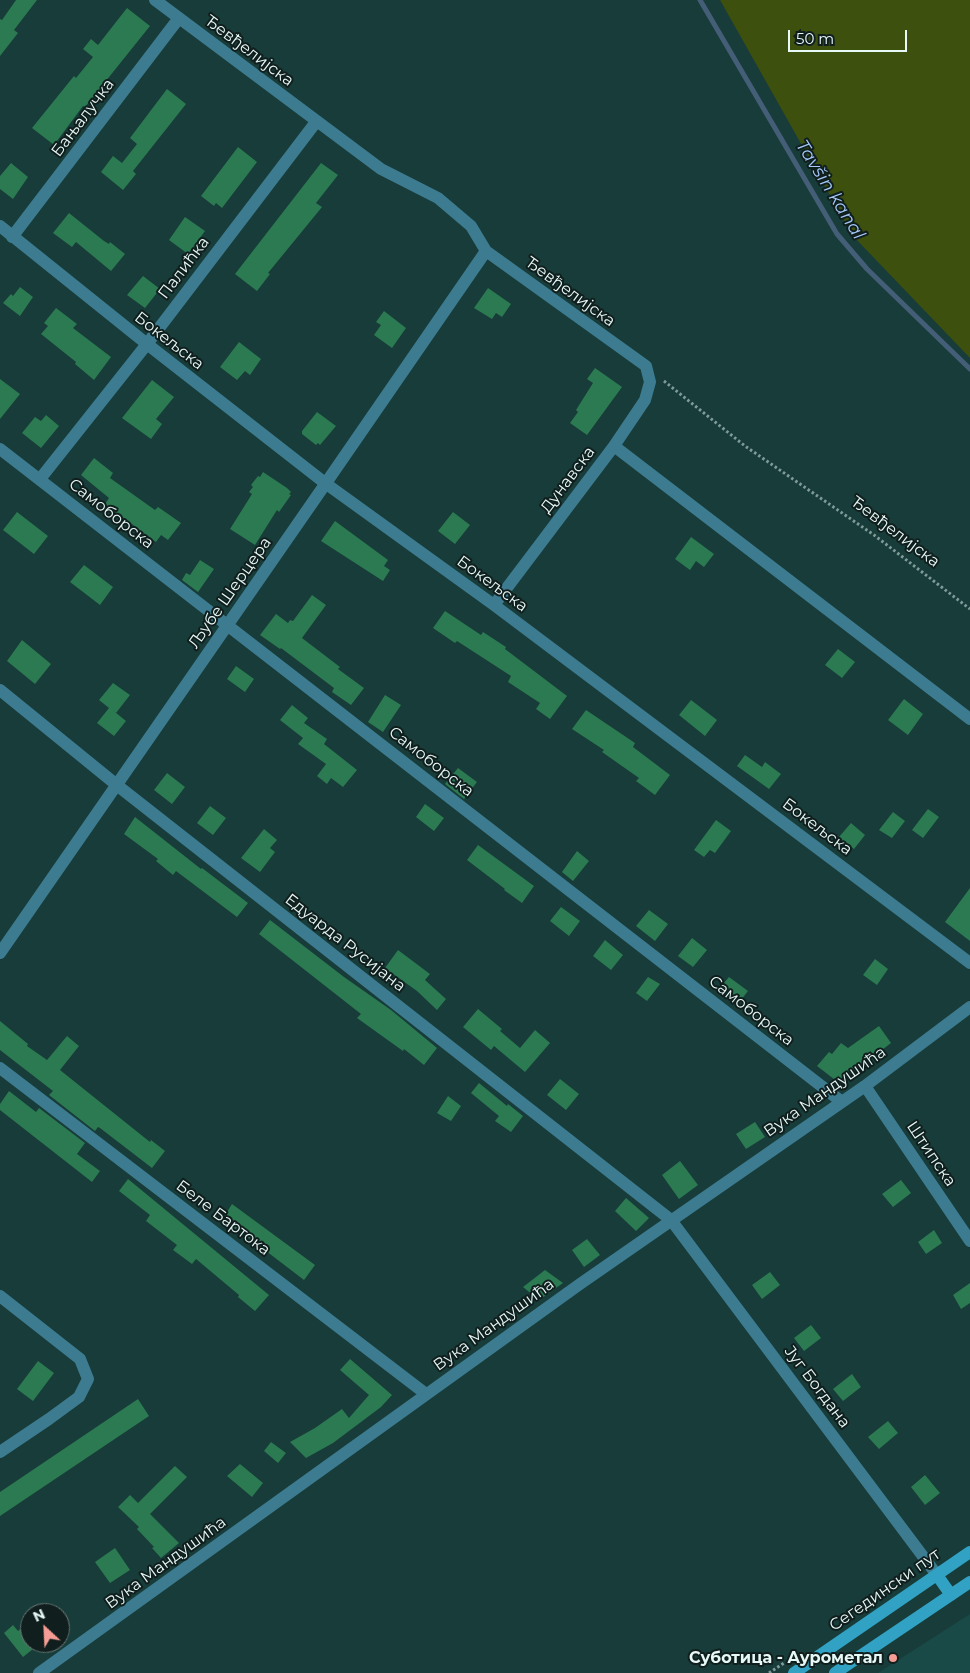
<!DOCTYPE html>
<html>
<head>
<meta charset="utf-8">
<style>
	body { margin:0 }
	#map { position:relative; width:970px; height:1673px; overflow:hidden; background:#173c39; font-family:Montserrat,sans-serif }
	canvas { display:block }
	.north { position:absolute; left:20px; top:1603px; width:50px; height:50px; box-sizing:border-box; background:#101f1e; border:1px solid #667675; border-radius:50%; rotate:335deg; font-size:14px; font-weight:700; line-height:20px; text-align:center; color:#e6f9f7 }
	.north::after { content:''; display:block; margin:auto; width:18px; height:22px; background:#f59c94; clip-path:polygon(50% 0,100% 100%,50% 72%,0 100%) }
	.scale { position:absolute; left:788px; top:30px; width:119px; height:22px; box-sizing:border-box; border:2px solid #e6f9f7; border-top:0; padding-left:6px; font-size:15px; line-height:18px; white-space:nowrap; color:#e6f9f7; -webkit-text-stroke:4px #101f1e; paint-order:stroke }
</style>
</head>
<body>
<div id="map">
<canvas width="970" height="1673"></canvas>
<div class="north">N</div>
<div class="scale">50 m</div>
</div>
<script>
const ctx = document.querySelector('canvas').getContext('2d');
ctx.lineJoin = 'round';
function fill(path, color) { ctx.fillStyle = color; ctx.fill(path, 'evenodd'); }
function strokePath(path, color, width, dash) { ctx.strokeStyle = color; ctx.lineWidth = width; ctx.lineCap = dash ? 'butt' : 'round'; ctx.setLineDash(dash || []); ctx.stroke(path); }
function write(font, color, halo, rows, align = 'center') {
  ctx.font = font + ' Montserrat,sans-serif'; ctx.lineWidth = 4; ctx.setLineDash([]); ctx.textBaseline = 'middle'; ctx.strokeStyle = halo; ctx.fillStyle = color; for (const [text, x, y, turn = 0] of rows) {
    ctx.save(); ctx.translate(x, y); ctx.rotate((+turn || 0) * Math.PI / 180); ctx.textAlign = isNaN(turn) ? turn : align; if (halo) ctx.strokeText(text, 0, 0); ctx.fillText(text, 0, 0); ctx.restore();
  }
}
fill(new Path2D(`
	M970,1614v59h-92z`), '#194a47');
fill(new Path2D(`
	M720,0h250v358l-117,-122z`), '#3e500d');
strokePath(new Path2D(`
	M700,0l137,234 30,35 103,100`), '#455e78', 5);
fill(new Path2D(`
	M16,0h21l-23,30 4,3 -18,23v-37l2,1z
	M127,8l23,18 -65,81 -2,-1 -29,39 -22,-17 42,-52 2,2 17,-21 -10,-8 8,-10 7,6z
	M167,89l19,15 -53,67 3,3 -13,16 -22,-18 12,-16 9,7 15,-19 -7,-6z
	M238,147l19,15 -35,46 -6,-5 -2,3 -13,-10z
	M11,163l17,14 -15,22 -13,-10v-13z
	M321,163l17,12 -22,28 6,4 -54,66 2,1 -13,17 -22,-17z
	M69,213l35,28 5,3 1,-2 15,12 -14,17 -35,-29 -4,5 -19,-14z
	M185,217l20,14 -17,23 -19,-14z
	M143,276l17,13 -15,19 -18,-13z
	M20,287l13,10 -13,19 -17,-13 8,-9 2,2z
	M488,288l23,16 -9,13 -6,-4 -4,6 -18,-11z
	M56,308l21,16 -4,4 38,29 -17,23 -19,-16 1,-2 -35,-28 7,-8 -4,-3z
	M384,311l22,17 -14,20 -18,-13 7,-10 -5,-3z
	M239,342l22,17 -11,16 -5,-4 -8,9 -17,-13z
	M595,368l27,19 -35,48 -17,-12 8,-11 -2,-2 17,-27 -6,-4z
	M0,379l20,15 -20,25z
	M152,380l22,17 -18,22 6,5 -11,15 -29,-21z
	M317,412l19,14 -16,19 -2,-2 -2,2 -14,-11v-3z
	M46,415l13,11 -18,22 -19,-15 13,-16 6,4z
	M94,458l19,15 -3,5 45,32 3,-3 23,16 -13,17 -7,-5 -5,7 -51,-38 4,-6 -28,-23z
	M263,472l24,16 4,4 -2,2 2,1 -12,17 -2,-2 -22,35 -25,-16 22,-35 -3,-2 4,-5 -2,-2 7,-9 2,1z
	M17,512l31,24 -14,18 -31,-24z
	M453,512l17,13 -15,19 -17,-13z
	M335,521l53,39 -4,6 6,4 -7,11 -62,-40z
	M691,537l23,17 -10,13 -8,-6 -6,9 -15,-11z
	M200,560l14,9 -16,23 -16,-12 4,-7 4,2z
	M84,565l29,22 -13,18 -30,-23z
	M312,595l14,10 -24,33 38,29 -2,2 26,19 -13,17 -19,-13 2,-4 -53,-40 -1,1 -20,-14 16,-21 12,9 2,-3 3,1z
	M445,611l36,24 2,-3 23,15 -1,2 62,47 -17,23 -14,-10 4,-6 -32,-21 3,-6 -54,-35 -2,2 -22,-15z
	M22,640l29,24 -16,20 -28,-23z
	M838,649l17,13 -13,16 -17,-13z
	M236,666l18,13 -9,13 -18,-13z
	M113,683l17,12 -14,18 -6,-5 16,13 -12,15 -17,-13 12,-15 -10,-8z
	M385,695l16,10 -18,27 -15,-10z
	M904,699l19,15 -15,21 -20,-15z
	M691,700l26,20 -12,16 -26,-21z
	M292,705l16,13 -4,5 23,16 -3,5 33,26 -14,17 -12,-9 -4,6 -10,-8 9,-12 -28,-20 5,-6 -23,-18z
	M586,710l49,33 -2,4 37,28 -15,20 -19,-14 3,-3 -37,-26 2,-2 -32,-21z
	M745,755l17,12 3,-5 16,12 -12,15 -32,-23z
	M458,768l19,14 -13,17 -19,-15z
	M167,773l18,14 -13,17 -18,-14z
	M425,804l19,14 -10,13 -18,-14z
	M210,806l16,12 -13,17 -16,-12z
	M928,809l11,8 -16,21 -11,-8z
	M893,812l12,9 -13,17 -13,-8z
	M135,817l66,52 1,-1 46,35 -11,14 -61,-46 -3,4 -17,-14 2,-2 -34,-25z
	M716,820l15,11 -16,22 -5,-3 -6,7 -10,-7z
	M851,823l14,12 -11,14 -15,-12z
	M264,829l13,11 -7,8 5,4 -15,20 -19,-14z
	M478,845l56,41 -12,17 -18,-13 1,-1 -38,-29z
	M577,851l12,10 -16,20 -11,-9z
	M970,888v53l-25,-19z
	M561,907l19,14 -11,15 -19,-15z
	M649,910l19,14 -13,17 -19,-15z
	M270,920l74,57 47,33 46,38 -13,17 -20,-16 -1,2 -46,-33 4,-4 -102,-80z
	M692,938l15,12 -14,17 -15,-11z
	M605,940l18,15 -12,15 -18,-14z
	M398,950l32,24 -5,6 21,19 -9,11 -20,-19 -32,-23z
	M875,959l13,10 -11,16 -14,-10z
	M648,977l12,7 -13,17 -11,-8z
	M729,977l19,14 -11,14 -19,-15z
	M478,1009l24,20 -2,2 20,17 15,-18 15,13 -25,29 -31,-26 -3,4 -28,-23z
	M0,1021l28,23 -1,2 20,14 20,-24 12,10 -19,24 90,72 1,-2 14,11 -13,17 -52,-40 -2,-1 -3,4 -46,-36 4,-4 -53,-41z
	M879,1026l12,17 -52,40 -22,-17 12,-14 3,2 9,-11 7,5z
	M560,1079l19,15 -13,16 -19,-15z
	M479,1083l28,23 1,-2 15,12 -12,16 -16,-11 4,-5 -28,-23z
	M9,1091l27,21 3,-4 46,35 -8,11 23,17 -8,11 -92,-72v-6z
	M448,1096l13,10 -10,15 -14,-8z
	M755,1122l10,15 -19,12 -10,-15z
	M680,1161l18,24 -19,14 -17,-24z
	M128,1179l141,116 -14,16 -17,-14 1,-2 -43,-36 -4,5 -19,-14 4,-5 -31,-24 4,-6 -31,-24z
	M901,1180l10,13 -18,14 -11,-13z
	M626,1198l23,20 -13,13 -21,-20z
	M232,1204l83,61 -11,15 -55,-42 -27,-18z
	M934,1230l8,13 -16,11 -8,-12z
	M587,1239l13,16 -16,12 -12,-17z
	M545,1270l18,13 -24,17 -16,-13z
	M770,1272l10,13 -18,14 -10,-14z
	M970,1283v20l-9,6 -8,-14z
	M811,1325l10,13 -17,13 -10,-13z
	M350,1359l42,36 -11,12 -48,36 -27,15 -16,-16 25,-14 27,-19 7,9 20,-23 -29,-25z
	M38,1361l16,12 -21,28 -16,-12z
	M852,1374l9,13 -18,14 -10,-12z
	M138,1399l11,17 -149,100v-24z
	M888,1421l10,12 -19,16 -11,-12z
	M271,1442l15,11 -8,10 -14,-12z
	M240,1464l23,19 -11,14 -25,-21z
	M175,1466l12,11 -37,37 29,29 -18,15 -9,-10 2,-1 -17,-18 2,-2 -21,-20 12,-12 8,8z
	M925,1475l15,18 -15,12 -14,-18z
	M115,1548l15,22 -20,13 -15,-21z
	M30,1621v24l3,4 -10,8 -19,-24 9,-8 5,6z`), '#2c7a51');
strokePath(new Path2D(`
	M664,381l81,65 129,89 96,74
	M769,1673l15,-10`), '#7f9b99', 3, [2.5, 2.5]);
strokePath(new Path2D(`
	M155,0l226,169 57,29 33,28 15,25 160,115 4,16 -5,18 -31,46 -120,159
	M0,226l147,118 178,139 169,122 476,358
	M12,237l167,-219
	M614,446l356,273
	M0,449l842,653
	M40,479l107,-135 169,-222
	M0,690l118,96 553,434 266,355
	M0,953c164,-233 324,-468 486,-702
	M0,1068l426,326
	M865,1086l105,155
	M0,1296l80,63 8,20 -9,18 -30,22 -49,33
	M39,1673l541,-389 285,-198 105,-79`), '#3d7b90', 12);
strokePath(new Path2D(`
	M937,1575l14,20
	M794,1673l176,-121
	M835,1673l135,-91`), '#32a2c4', 12);
for (const [x, y, r, color] of [
	[893,1658,5,"#f59c94"]
]) { const dot = new Path2D(); dot.arc(x, y, r, 0, 2 * Math.PI); ctx.fillStyle = color; ctx.fill(dot); strokePath(dot, '#101f1e', 2); }
write('16px', '#e6f9f7', '#101f1e', [
	["Ђевђелијска",249,51,37],
	["Бањалучка",83,118,-53],
	["Палићка",184,268,-53],
	["Ђевђелијска",570,292,36],
	["Бокељска",169,341,38],
	["Дунавска",568,480,-53],
	["Самоборска",111,514,38],
	["Ђевђелијска",895,532,37],
	["Бокељска",492,584,36],
	["Љубе Шерцера",230,593,-55],
	["Самоборска",431,762,38],
	["Бокељска",817,827,37],
	["Едуарда Русијана",345,943,38],
	["Самоборска",751,1011,38],
	["Вука Мандушића",825,1092,-35],
	["Штипска",931,1154,56],
	["Беле Бартока",223,1218,37],
	["Вука Мандушића",494,1325,-36],
	["Југ Богдана",817,1387,53],
	["Вука Мандушића",166,1563,-36],
	["Сегедински пут",885,1590,-35]
]);
write('bold 16px', '#e6f9f7', '#101f1e', [
	["Суботица - Аурометал",883,1658]
], 'right');
write('italic 18px', '#a5c9f9', '#101f1e', [
	["Tavšin kanal",830,190,58]
]);
</script>
</body>
</html>
